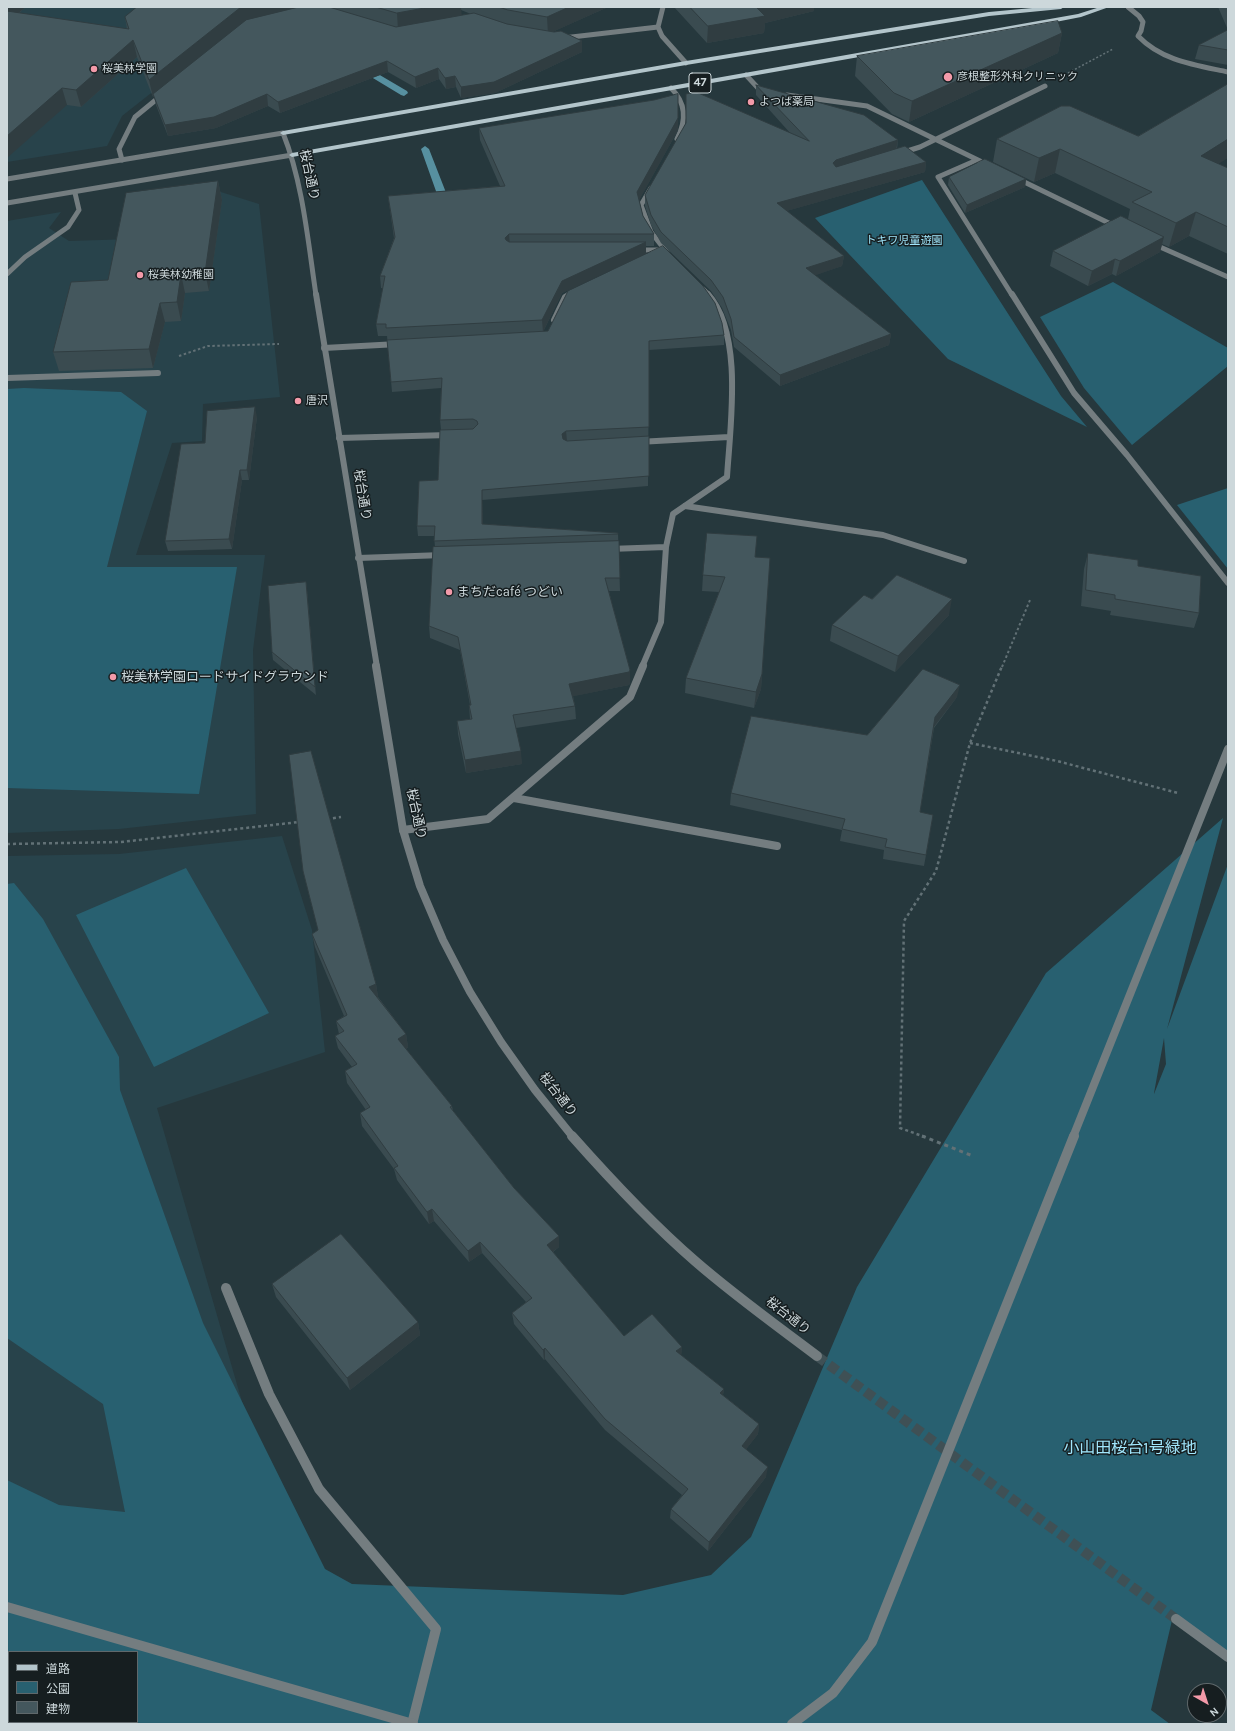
<!DOCTYPE html>
<html>
<head>
<meta charset="utf-8">
<style>
	body { margin:0 }
	#map { position:relative; width:1235px; height:1731px; overflow:hidden; background:#26383d; font-family:Karla,"Noto Sans JP",sans-serif }
	canvas { display:block }
	.frame { position:absolute; inset:0; border:8px solid #cdd8db; pointer-events:none }
	.legend { position:absolute; left:8px; top:1651px; width:130px; height:72px; box-sizing:border-box; background:#161e20; border:1px solid #5f686b; margin:0; padding:5px 7px; list-style:none; font-size:12px; color:#cdd8db }
	.legend li { display:flex; align-items:center; gap:8px; height:20px }
	.legend b { width:20px; border:1px solid #5f686b }
	.north { position:absolute; left:1187px; top:1683px; width:40px; height:40px; box-sizing:border-box; background:#161e20; border:1px solid #5f686b; border-radius:50%; rotate:141deg; font-size:11px; font-weight:700; line-height:16px; text-align:center; color:#cdd8db }
	.north::after { content:''; display:block; margin:auto; width:14px; height:18px; background:#f39aa9; clip-path:polygon(50% 0,100% 100%,50% 72%,0 100%) }
</style>
</head>
<body>
<div id="map">
<canvas width="1235" height="1731"></canvas>
<div class="frame"></div>
<ul class="legend">
<li><b style="height:5px;background:#b3c5cb"></b>道路</li>
<li><b style="height:11px;background:#286070"></b>公園</li>
<li><b style="height:11px;background:#44575d"></b>建物</li>
</ul>
<div class="north">N</div>
</div>
<script>
const ctx = document.querySelector('canvas').getContext('2d');
ctx.lineJoin = 'round';
function fill(path, color) { ctx.fillStyle = color; ctx.fill(path, 'evenodd'); }
function strokePath(path, color, width, dash) { ctx.strokeStyle = color; ctx.lineWidth = width; ctx.lineCap = dash ? 'butt' : 'round'; ctx.setLineDash(dash || []); ctx.stroke(path); }
function write(font, color, halo, rows, align = 'center') {
  ctx.font = font + ' Karla,"Noto Sans JP",sans-serif'; ctx.lineWidth = 3; ctx.setLineDash([]); ctx.textBaseline = 'middle'; ctx.strokeStyle = halo; ctx.fillStyle = color; for (const [text, x, y, turn = 0] of rows) {
    ctx.save(); ctx.translate(x, y); ctx.rotate((+turn || 0) * Math.PI / 180); ctx.textAlign = isNaN(turn) ? turn : align; if (halo) ctx.strokeText(text, 0, 0); ctx.fillText(text, 0, 0); ctx.restore();
  }
}
fill(new Path2D(`
	M7,7h167l66,16 -118,93 -15,30 -100,16z
	M205,187l54,17 21,193 -77,7 -1,37 -30,2 -36,112h129l-12,95 3,164 -137,15 -112,4v-612l54,-9 -12,16 20,13 96,-3z
	M282,836l30,94 13,122 -168,56 154,532 -304,-83v-701l112,-2z`), '#28434b');
fill(new Path2D(`
	M922,180l139,216 26,31 -139,-68 -133,-141z
	M1113,282l115,66v18l-96,79 -48,-57 -44,-71z
	M24,388l97,4 26,19 -40,156h130l-38,227 -192,-6v-399z
	M1228,488v81l-51,-64z
	M1223,818l-56,211 61,-165v793l-55,-41 -22,94 19,14h-1163v-244l52,25 66,7 -22,-108 -96,-66v-454l7,-1 29,36 76,138 1,33 83,233 122,246 27,15 271,11 88,-20 40,-38 106,-250 189,-314zM1164,1038l2,26 -12,30v-1zM9,1652h128v70h-128z
	M186,868l83,145 -115,54 -78,-152z`), '#286070');
fill(new Path2D(`
	M361,64l46,27 1,2 -4,3 -3,-1 -43,-26 -1,-2 1,-2z
	M425,146l4,3 23,59 -2,2h-6l-2,-2 -21,-59z`), '#5790a0');
strokePath(new Path2D(`
	M817,1356l359,263`), '#3f5055', 10, [10, 5]);
strokePath(new Path2D(`
	M1068,73l45,-24`), '#627176', 1.5, [2, 2]);
strokePath(new Path2D(`
	M179,356l29,-10 71,-2
	M1002,667l28,-67`), '#627176', 2, [2.5, 2.5]);
strokePath(new Path2D(`
	M970,743l87,18 121,32
	M327,819l14,-2
	M7,844l114,-2 178,-20
	M925,1137l-25,-9 4,-207 32,-50 34,-128 32,-77`), '#627176', 2.5, [3, 3]);
strokePath(new Path2D(`
	M922,1136l51,20`), '#627176', 3, [4, 4]);
strokePath(new Path2D(`
	M7,274l18,-17 43,-30 11,-17 -4,-17`), '#747d80', 5);
strokePath(new Path2D(`
	M7,378l151,-5
	M685,506l198,29 81,26`), '#747d80', 6);
strokePath(new Path2D(`
	M226,1288l43,106 50,95 117,140 -24,95`), '#747d80', 10);
strokePath(new Path2D(`
	M1128,7l11,9 4,6 -2,9 -3,5c24,25 57,29 90,36
	M658,27l4,9 24,27
	M563,38l95,-11 5,-20
	M746,75l12,13 6,3
	M671,88c15,15 16,32 6,51
	M787,95l80,11 113,55
	M901,153l19,-6 125,-61
	M122,160l-3,-11 16,-32 28,-23
	M977,160l-39,17 74,118
	M1016,178l101,49
	M651,188l-10,17 10,27 17,22
	M1151,243l77,34
	M637,250h27
	M703,289l6,6
	M568,295l6,-3`), '#747d80', 5);
strokePath(new Path2D(`
	M1012,294l62,99 53,62 101,128
	M554,320l11,-23 5,-3
	M324,348l74,-4
	M339,438l110,-3
	M638,442l91,-5
	M609,549l57,-2
	M358,558l85,-3
	M642,667l19,-45 5,-75 7,-33 54,-37c3,-50 17,-143 -19,-183`), '#747d80', 6);
strokePath(new Path2D(`
	M514,798l263,48
	M403,830l85,-11 142,-122 13,-31
	M1073,1137l155,-388`), '#747d80', 8);
strokePath(new Path2D(`
	M7,1607l406,117
	M792,1724l41,-31 39,-51 202,-506`), '#747d80', 10);
strokePath(new Path2D(`
	M7,179l276,-46c20,50 25,109 33,162
	M7,203l285,-48`), '#747d80', 5);
strokePath(new Path2D(`
	M316,294l61,373`), '#747d80', 6);
strokePath(new Path2D(`
	M376,666l27,164 17,56 23,54 27,52 31,50 34,48 38,47`), '#747d80', 8);
strokePath(new Path2D(`
	M572,1136c39,44 79,87 123,125 39,34 81,64 122,95
	M1176,1619l52,38`), '#747d80', 10);
fill(new Path2D(`
	M1043,7h21l-3,2 -72,7 -303,49 -403,70 -3,-2 3,-2 403,-70 303,-49z
	M1100,7h9l-28,10 -46,9 -743,131 -3,-2 3,-2 786,-139z`), '#b3c5cb');
fill(new Path2D(`
	M7,7h19l-7,6 108,16 -2,-12 12,-10h471l-56,25 30,9v11l-87,41 -34,5 -5,-11 -10,2 -7,-10 -23,9 -28,-16 -108,41 -12,-7 -52,22 -48,8 -12,-31 -2,-8h-1l-16,-40 -56,50 -14,-2zM461,10l10,4 -10,2z
	M674,7h140v4l-49,12 -1,10 -57,10z
	M1218,7h10v58l-33,-6 4,-14 29,-15z
	M1062,33l-4,20 -149,69 -17,-8 -37,-38 2,-20z
	M756,85l142,55 -1,9 29,13 -1,10 -139,39 58,45 -2,10 -27,9 76,59 -2,11 -109,41 -46,-39 -3,-17 -9,-22 -11,-17 -50,-48 -10,-18 -6,-19v-11l146,-61 -35,-39z
	M479,128l199,2 -39,70 4,16 11,18v12h-8v8l78,81v10l-75,5 -1,136 -166,14 1,24 135,9 2,58h-11l21,92 -1,2 -56,11 2,10 1,13 -60,9 6,36 -56,9 -8,-39 -1,-13 13,-2 -1,-14h1l-10,-55 -30,-12 -1,-12 6,-79 -1,-11h-16l-1,-10 21,-46 3,-50 -1,-10 1,-32 -49,4 -5,-56h-9l-2,-12 7,-36h-2l-1,-12 14,-38 -6,-42 112,-10 -20,-46zM611,270l-63,61 -5,1 19,-39z
	M997,139l222,25 9,4v86l-39,-18 -20,11 -7,-3 -2,8 -44,24 -4,-2 -24,12 -38,-20 3,-15 75,-32 2,-10 -75,-36 -21,9 -41,-20z
	M949,177l77,2 -1,8 -60,26 -17,-28z
	M218,181l4,19 -13,91 -24,2 -4,28 -16,1 -12,46 -94,3 -6,-19 55,-72z
	M257,417l-8,63h-7l-10,69 -64,2 -3,-10 40,-98z
	M1088,553l50,13 61,47 -5,15 -84,-13 1,-4 -30,-5 3,-37z
	M756,557l6,117 -1,15 -7,19 -69,-15 1,-15 33,-86 -17,-1 1,-16z
	M306,582l1,8 9,105 -43,-35 -1,-8z
	M872,599l77,16 -54,57 -65,-31 2,-16z
	M957,697l-23,31 -14,84 6,43 -2,11 -41,-7 1,-9 -44,-9 2,-11 -112,-25 1,-12z
	M303,871l73,113 2,13 28,37 2,13 -2,2 46,57 1,5 61,77 45,48v11l-6,5 71,84 58,11 -1,8 43,34 -1,6 36,29 -1,10 -12,15 20,28 -58,74 -38,-33 1,-9 11,-14 -77,-65 -60,-71 -1,1 -30,-36 -2,-11 14,-11 -44,-49 -13,9 -35,-41 -5,3 -32,-44 -3,-11 -32,-43 -2,-13 6,-3 -19,-27 -2,-12 7,-4 -14,-19 -3,-12 4,-2 -3,-13 8,-5 -29,-69 -3,-13 6,-4z
	M272,1284l146,38 2,13 -70,55 -74,-93z`), '#3a4b50');
fill(new Path2D(`
	M7,7h19l-19,15z
	M241,7h68l-156,87 1,3h-1l-4,-17z
	M430,7h31l1,11 -64,12 -1,-17z
	M569,7h39l-60,27 -1,-17z
	M763,7h51v4l-49,12 -1,10 -57,10 1,-17 49,-18z
	M1062,33l-4,20 -149,69 3,-21z
	M133,40l4,17 -56,50 -5,-17z
	M582,41v11l-87,41 -34,5v-11z
	M387,61l1,11 -108,41 -2,-11z
	M438,68l1,11 -23,9 -1,-11z
	M455,76l1,11 -10,2 -1,-11z
	M62,88l5,17 -60,53v-22z
	M267,94l1,12 -52,22 -48,8 -3,-11z
	M678,118v12l-41,74v-12z
	M1228,139v19l-34,21 7,-23z
	M898,140l-2,10 -64,24 1,-11 3,-3z
	M1060,149l-5,24 -21,9 5,-24z
	M926,162l-1,10 -149,42 1,-11z
	M1026,179l-1,8 -60,26 2,-8z
	M218,181l4,19 -13,91 -4,-18z
	M1196,212l-7,24 -20,11 7,-24z
	M509,234l1,12 -4,4 -1,-12z
	M1164,237l-4,15 -44,24 4,-15z
	M646,242v12l-84,39 -19,39 -1,-12 20,-39z
	M844,256l-2,10 -37,13 1,-11z
	M1115,259l-3,15 -24,12 4,-15z
	M181,274l4,19 -4,28 -4,-19z
	M160,303l5,19 -12,46 -4,-19z
	M891,334l-2,11 -109,41v-11z
	M255,407l2,10 -8,63 -2,-10z
	M566,431l1,10 -4,3 -1,-10z
	M240,470l2,10 -10,69 -3,-10z
	M482,490v10l1,34 -1,-10z
	M306,582l1,8 9,105 -1,-8z
	M952,599l-3,16 -54,57 3,-16z
	M630,670v13l-1,2 -59,12 -1,-13z
	M762,674l-1,15 -7,19 2,-16z
	M960,685l-3,12 -24,31 2,-11z
	M521,751l1,13 -56,9 -1,-13z
	M376,984l2,13 -6,3 -3,-13z
	M406,1034l2,13 -8,5 -2,-13z
	M432,1209l2,12 -5,3 -2,-12z
	M559,1236v11l-12,9v-11z
	M480,1242l2,11 -13,9 -1,-11z
	M418,1322l2,13 -70,55 -3,-12z
	M682,1347l-1,11 -5,-7z
	M545,1348v11l-1,1 -1,-10z
	M724,1389l-2,11 -2,-7z
	M759,1424l-1,10 -17,22 1,-10z
	M768,1467l-2,10 -58,74 1,-9z`), '#303d41');
const building = new Path2D(`
	M137,7h104l-92,73 -16,-40 -57,50 -14,-2 -55,48v-125l122,18 -4,-12z
	M299,7h30l67,20 78,-14 33,11 47,8 7,-1 21,10 -88,41 -33,5 -6,-11 -10,2 -7,-10 -23,9 -28,-16 -109,41 -11,-8 -53,23 -49,8 -12,-31 93,-74z
	M376,7h54l-33,6z
	M499,7h70l-22,10 -39,-7z
	M690,7h73l-6,1 8,8 -57,10z
	M1058,21l4,12 -150,68 -18,-8 -37,-37z
	M1228,30v20l-29,-5z
	M1228,84v55l-27,17 27,12v59l-32,-15 -20,11 -44,-21 20,-10 -92,-43 -21,9 -42,-19 64,-33h9l68,30z
	M756,85l108,30 34,25 -62,20 -3,3 3,4 69,-21 21,16 -149,41 67,53 -38,12 85,66 -111,41 -46,-38 -3,-18 -8,-22 -12,-17 -50,-48 -10,-17 -6,-20 41,-72v-29l10,-2 113,49z
	M678,94v24l-41,74 6,24 11,18h-145l-4,4 1,2 3,2h137l-84,39 -20,39 -156,8v-4h-10l9,-48h-5l15,-39 -7,-41 117,-10 -26,-58 175,-28z
	M985,159l41,20 -59,26 -18,-28z
	M218,181l-13,92 -24,1 -4,28 -17,1 -11,46 -96,3 18,-70 37,-2 18,-87z
	M1121,216l43,21 -44,24 -5,-2 -23,12 -39,-20z
	M663,246l40,40 12,17 7,20 2,12 -75,6v86l-83,4 -4,3 1,5 4,2 82,-5v40l-167,14v34l136,9v1l-184,7 1,-15h-18l2,-45 19,-1 2,-50 33,-1 5,-5 -1,-3 -4,-2 -33,1 2,-42 -51,4 -4,-42 161,-9 20,-40z
	M255,407l-8,63h-7l-11,69 -64,2 16,-97 24,-1 2,-32z
	M707,533l50,3 -2,21 15,1 -8,116 -6,18 -70,-14 39,-101 -22,-2z
	M619,541l1,37h-15l25,92 -1,2 -60,12 6,22 -62,9 8,36 -56,9 -8,-39 15,-2 -3,-14h2l-13,-68 -29,-11 4,-79z
	M1088,553l50,7v6l63,10 -2,37 -84,-14v-4l-29,-5z
	M897,575l55,24 -54,57 -66,-31 32,-30 8,4z
	M306,582l9,105 -43,-35 -4,-66z
	M923,669l37,16 -25,32 -15,95 13,3 -7,40 -41,-8 2,-8 -45,-10 3,-10 -114,-26 20,-77 116,19z
	M311,751l65,233 -7,3 37,47 -8,5 54,67 -2,1 64,81 45,48 -12,9 77,91 28,-22 30,33 -6,4 48,38 -4,4 39,31 -17,22 26,21 -59,75 -38,-33 17,-20 -83,-70 -60,-71 -2,2 -31,-37 20,-15 -52,-56 -12,9 -36,-42 -5,3 -33,-44 4,-2 -38,-53 10,-6 -25,-36 12,-7 -22,-28 9,-5 -8,-10 11,-6 -35,-81 6,-4 -15,-59 -14,-116z
	M341,1234l77,88 -71,56 -75,-94z`);
fill(building, '#44575d');
strokePath(building, '#303d41', 1);
for (const [x, y, r, color] of [
	[94,69,4,"#f39aa9"],
	[948,77,5,"#f39aa9"],
	[751,102,4,"#f39aa9"],
	[140,275,4,"#f39aa9"],
	[298,401,4,"#f39aa9"],
	[449,592,4,"#f39aa9"],
	[113,677,4,"#f39aa9"]
]) { const dot = new Path2D(); dot.arc(x, y, r, 0, 2 * Math.PI); ctx.fillStyle = color; ctx.fill(dot); strokePath(dot, '#161e20', 1.5); }
write('11px', '#cdd8db', '#161e20', [
	["桜美林学園",102,69],
	["彦根整形外科クリニック",957,77],
	["よつば薬局",759,102],
	["桜美林幼稚園",148,275],
	["唐沢",306,401]
], 'left');
write('11px', '#a0e6fc', '#161e20', [
	["トキワ児童遊園",904,241]
]);
for (const [x, y, w] of [
	[700,83,22]
]) { const box = new Path2D(); box.roundRect(x - w / 2, y - 10, w, 20, 3); ctx.fillStyle = '#161e20'; ctx.fill(box); strokePath(box, '#cdd8db', 1); }
write('bold 12px', '#cdd8db', null, [
	["47",700,83]
]);
write('13px', '#cdd8db', '#161e20', [
	["桜台通り",309,175,78],
	["桜台通り",362,495,81],
	["桜台通り",416,814,78],
	["桜台通り",558,1095,52],
	["桜台通り",788,1316,38]
]);
write('13px', '#cdd8db', '#161e20', [
	["まちだcafé つどい",457,592],
	["桜美林学園ロードサイドグラウンド",121,677]
], 'left');
write('16px', '#a0e6fc', '#161e20', [
	["小山田桜台1号緑地",1130,1448]
]);
</script>
</body>
</html>
